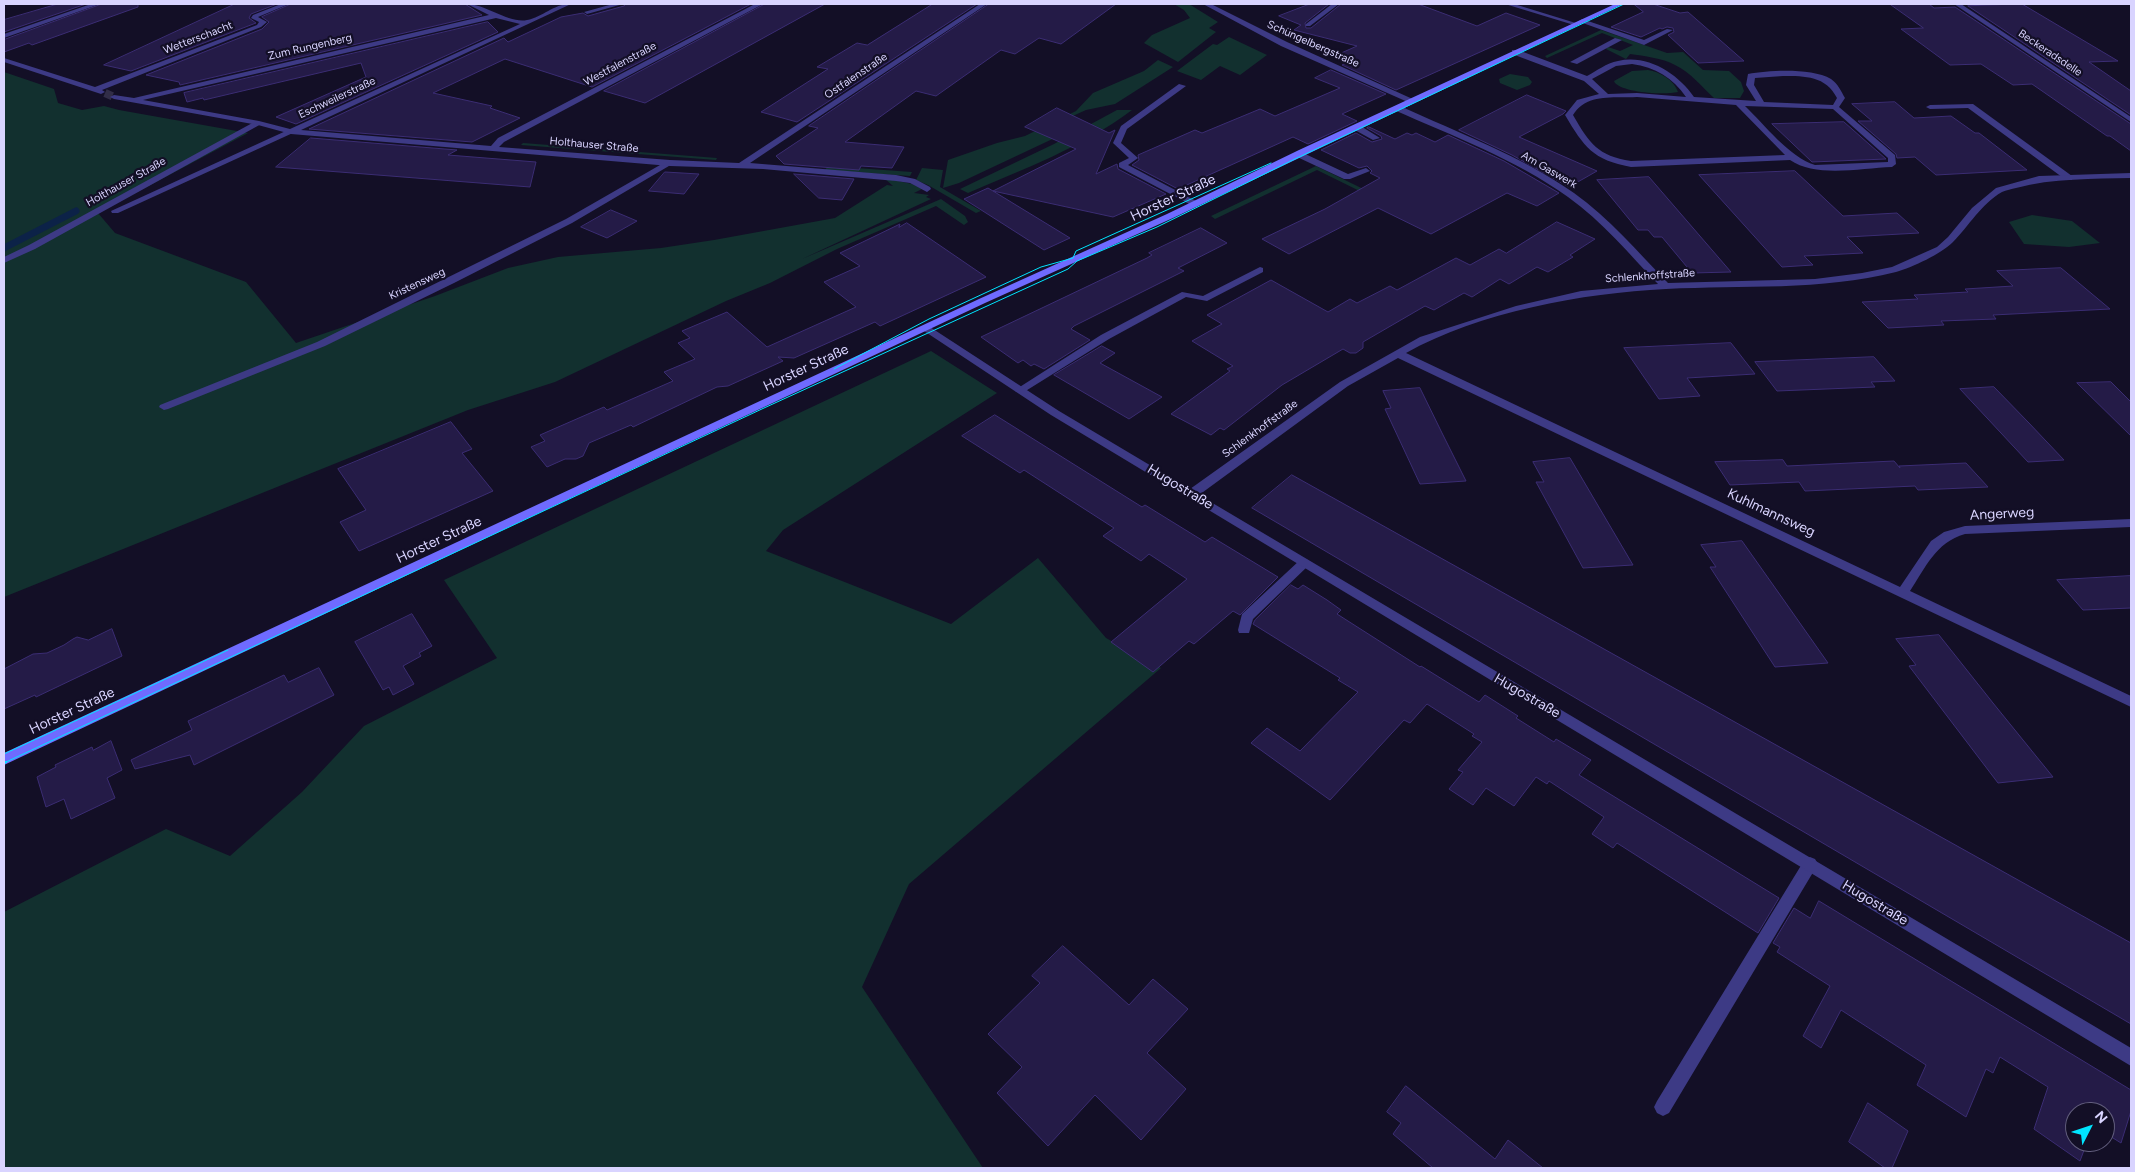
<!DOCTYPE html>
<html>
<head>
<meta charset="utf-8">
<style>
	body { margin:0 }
	#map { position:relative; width:2135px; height:1172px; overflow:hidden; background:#130f26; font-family:Figtree,sans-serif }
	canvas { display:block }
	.frame { position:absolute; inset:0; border:5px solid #d9d4ff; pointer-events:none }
	.north { position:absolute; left:2065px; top:1102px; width:50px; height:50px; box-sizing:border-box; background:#130f26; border:1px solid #625e7d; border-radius:50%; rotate:49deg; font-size:14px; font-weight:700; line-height:20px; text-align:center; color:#d9d4ff }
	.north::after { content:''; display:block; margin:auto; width:18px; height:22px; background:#00e5ff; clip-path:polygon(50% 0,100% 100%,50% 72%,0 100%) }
</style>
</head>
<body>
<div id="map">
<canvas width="2135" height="1172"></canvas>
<div class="frame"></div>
<div class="north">N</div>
</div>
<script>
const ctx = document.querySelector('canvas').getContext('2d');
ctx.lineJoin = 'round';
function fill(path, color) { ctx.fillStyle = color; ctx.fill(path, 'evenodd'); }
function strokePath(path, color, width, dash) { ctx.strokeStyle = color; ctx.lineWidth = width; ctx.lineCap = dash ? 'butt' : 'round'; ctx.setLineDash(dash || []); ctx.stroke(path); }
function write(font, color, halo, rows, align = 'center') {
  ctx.font = font + ' Figtree,sans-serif'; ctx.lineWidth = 4.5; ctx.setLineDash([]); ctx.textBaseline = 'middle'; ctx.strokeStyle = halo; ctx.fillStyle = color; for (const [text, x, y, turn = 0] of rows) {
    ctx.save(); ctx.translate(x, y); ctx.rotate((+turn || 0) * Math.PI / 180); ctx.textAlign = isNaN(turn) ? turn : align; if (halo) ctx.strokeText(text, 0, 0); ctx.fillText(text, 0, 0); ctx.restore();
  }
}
fill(new Path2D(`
	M1174,4h15l29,18 -9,6 7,4 -38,30 -34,-19 8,-8 38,-17 -6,-8z
	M1601,30l66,23 16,-1 20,18 26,1 12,11 3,9 -4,7h-26c-12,-11 -24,-26 -39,-33 -13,-7 -31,-9 -45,-11l-4,5 -20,-10 2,-2 12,4 13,-6 -31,-12 -55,25 -2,-2z
	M1229,37l38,18 -27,20 -20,-9 -19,14 -24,-9 36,-27 4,1z
	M1158,60l15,7 -58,37 -29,6 -20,9 -5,16 -102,48 -16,5 5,-28 49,-17 28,-7 51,-25 17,-18 51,-22z
	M1648,70c12,2 26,10 30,22 -14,3 -53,1 -63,-9l-1,-2 18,-10z
	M4,72l50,17 4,14 24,7 22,-4 15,4 129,23 -150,80 17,20 131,49 50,61 139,-47 73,-28 50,-11 103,-9 53,-8 121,-22 52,-33 6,1 -9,-8 28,6 10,5 -8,4 15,2 -3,2 5,2 -129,60 139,-60 24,17 3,6 -4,3 -28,-19 -99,43 -67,34 -44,18 -171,81 -87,28 -464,187z
	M1510,74l18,3 4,5 -2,3 -13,5 -17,-7 -1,-4z
	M1117,110h15c-49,37 -108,59 -164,83l-8,-4 94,-45z
	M523,143l194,15 -1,2 -195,-15z
	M828,166l84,6 -2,4 -85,-6z
	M1316,166l72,35 -4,2 -67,-33 -102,49 -4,-3z
	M922,168l21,2 -3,17 41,24 -5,2 -48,-28 -12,-5z
	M2032,215l40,6 28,22 -31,4 -45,-3 -15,-22z
	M931,351l66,42 -214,137 -17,21 185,73 87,-66 68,80 55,30 -252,216 -47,103 121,181h-979v-256l162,-83 64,27 72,-64 62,-66 133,-68 -53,-78z`), '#12302f');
strokePath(new Path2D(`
	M4,248l72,-37`), '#0c2248', 7);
const building = new Path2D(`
	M58,4h28l-82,28v-12z
	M102,4h36v3l-106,38 -3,-2 -25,9v-12z
	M235,4h42l-26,10 -2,4 7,5 -125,48 -27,-6z
	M291,4h174l17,11 -302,70 -1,-3 -33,-7 116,-46 7,-7 -7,-5z
	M625,4h126l-159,83 -87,-28 -72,34 59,13 -2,2 30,10 -48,24 -163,-13 195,-91 4,4 53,-25 22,-4 5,3 36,-10z
	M765,4h60l-180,99 -41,-12z
	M933,4h44l-180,118 -36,-10 67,-43 -11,-2 40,-24 10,2z
	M989,4h127l-55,40 -22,-6 -24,16 -14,-4 -65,46 -20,-5 -71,51 59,5 -12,21 -31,-2 -2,4 -75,-6 -8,-8 42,-28 -9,-2z
	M1310,4h19l-24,19 1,5h5l30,-24h77l59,22 29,-13 34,12 -144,65 -54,-25 10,-5 -13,-6 18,-8 -63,-16 7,-5 -22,-9z
	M1634,4h19l27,9 8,-1 56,49 -46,2 -30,-28 6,-3 -1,-4 -6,-1 -5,2 -2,-1 -19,9 -30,-10 32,-15z
	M1890,4h39l5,4 21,-1 176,117v27l-21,-15h-3l-75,-52 -19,1 -32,-21 -31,1 -49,-36 22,-1z
	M2022,4l96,57 -29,1 42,29v24l-163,-109z
	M488,22l10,10 -202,92 -20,-7 90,-40 -5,-14 -157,37 -1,-2 -16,4 -3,-9z
	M1331,70l55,24 -44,20 15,7 -49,23 -15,-7 -115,52 -46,-24 7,-5 -1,-5 57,-25 7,3 58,-24 15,7 65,-28 -25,-10z
	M1527,95l39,16 -3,3 -44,23 78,34 -28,16 -57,-32 -53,-25z
	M1895,102l19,16 37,-2 24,17h4l48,37 -91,5 -21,-18 -18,1 -1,-4 -38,-33h14l-20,-17z
	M1057,108l52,25 6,-3 -19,44 21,-10 1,5 48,25 -53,23 -120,-26 77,47 -26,12 -80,-51 24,-11 5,3 83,-42 -51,-22z
	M1844,122l42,37 -74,3 -40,-38z
	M1369,127l26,12 12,-6 5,2 4,-2 19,9 13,-7 56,26 55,32 -22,13 -30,-13 -76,41 -53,-26 -89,46 -27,-15 63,-30 55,-31 -10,-5 2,-2 -5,-5 -8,2 -38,-18 35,-17 16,9 10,-3 -1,-3 -14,-8z
	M311,138l146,12 -9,5 88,7 -6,25 -254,-20z
	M1795,171l48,45 54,-3 22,20 -72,4 16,16 -59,3 9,9 -31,2 -83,-92z
	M665,172l34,2 -15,20 -35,-3z
	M794,174l60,5 -12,21 -23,-2z
	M1649,177l82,95 -39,1 -30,-36h-8l-6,-7h-10l-41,-50z
	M611,210l26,11 -30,17 -26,-11z
	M1557,222l38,17 -25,16 3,2 -25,15 -11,-5 -28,17 -9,-5 -28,18 -8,-4 -30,17 -9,-4 -62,36v6l-7,5h-6l-7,-4 -61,36 -58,45 -4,-2 -9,7 -40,-21 59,-43 -3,-2 6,-3 -41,-25 30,-17 -15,-9 64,-35 57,32 22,-13 7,4 33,-17 7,4 59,-32 14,7 29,-16 7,4z
	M907,223l79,54 -106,49 -5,-4 -81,36 -16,-1 5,4 -55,25 -11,1 -84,40 -2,-2 -42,18 -6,13 -7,3h-11l-18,8 -16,-20 14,-6 -5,-6 64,-28 3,3 66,-29 -9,-9 31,-13 -17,-16 12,-5 -8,-7 45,-19 40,35 89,-40 -32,-25 36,-16 -20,-13 60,-29 -1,3z
	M1201,228l26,15 -49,25 6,3 -110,55 -3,3 19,11 -46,29 -10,-5 -3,2 -8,-6 -5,3 -37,-26 166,-79 5,-3 -3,-2z
	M2061,268l49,41 -117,6 3,4 -55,2 3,4 -56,3 -26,-26 56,-3 -4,-4 54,-3 -3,-3 48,-3 -16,-15z
	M1731,343l24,31 -68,4 13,18 -41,3 -35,-51z
	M1102,346l13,7 -15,10 62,34 -33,22 -75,-44z
	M1874,357l21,24 -24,1 4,5 -98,4 -22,-29z
	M2111,382l20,20v34l-54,-53z
	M1994,387l34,35 36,38 -36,2 -68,-73z
	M1420,388l22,45 24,48 -46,3 -35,-75 6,-1 -8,-17z
	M995,415l147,92 3,-2 60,37 7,-5 66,40 -38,38 -7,-4 -39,33 -5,-3 -36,31 -42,-30 76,-63 -38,-25 -8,7 -38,-25 11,-8 -90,-58 -4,3 -58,-37z
	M451,422l21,27 -10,4 31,38 -134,60 -19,-29 26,-12 -28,-41z
	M1570,458l30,51 33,56 -50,3 -47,-86h8l-11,-20z
	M1783,460l4,6 107,-5 6,7 -1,-2 67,-3 22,24 -70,3 -3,-4 -110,5 -6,-9 -69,3 -15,-23z
	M1292,475l839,468v81l-879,-516z
	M1742,541l41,58 45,64 -53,4 -65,-100h6l-15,-22z
	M2131,576v32l-48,2 -26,-30z
	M1291,585l7,4 5,-4 24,15 14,10 -4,4 83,53 1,-1 58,36 6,-7 33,21 -2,2 38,24 2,-3 35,21 -12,15 200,123 -21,35 -141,-90 -4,5 -21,-14 12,-17 -55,-36 -2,3 -11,-7 -22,29 -28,-18 -13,17 -24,-16 14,-17 -5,-2 24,-28 -10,-6 2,-2 -47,-30 -17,19 -6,-3 -74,80 -79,-57 16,-15 33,23 58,-59 -20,-12 2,-2 -87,-54 2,-4z
	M412,614l20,32 -13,7 2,3 -18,10 11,18 -21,11 -4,-8 -6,3 -28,-48z
	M112,629l10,27 -86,41 -1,-2 -31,14v-40l29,-15 14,-1 17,-8 9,-6 4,-2 11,3z
	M1939,635l54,68 60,74 -55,6 -89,-117 7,-1 -20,-26z
	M319,668l15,27 -140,70 -4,-10 -55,14 -4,-9 61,-30 -4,-9 96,-46 4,7z
	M111,741l11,29 -15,8 8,20 -44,21 -7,-20 -18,8 -9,-30 19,-10 -1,-2 37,-18 1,3z
	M1819,901l312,189v21l-10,32 -16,-10v-21h-30v30h12l-7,19 -46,-32 14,-42 -48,-30 -7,16 -7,-4 -20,48 -49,-32 9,-20 -85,-55 -20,38 -18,-12 27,-50 -53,-34 3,-5 -7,-4 21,-35 16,10z
	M1063,946l66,59 24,-26 35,30 -41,44 39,36 -45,51 -46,-45 -47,51 -51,-53 25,-26 -34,-33 52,-51 -8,-7z
	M1406,1086l89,73 13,-19 35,28h-110l-40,-34 8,-11 -14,-11z
	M1868,1103l40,28 -16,37h-7l-36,-26z`);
fill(building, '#241b47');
strokePath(building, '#3b2d73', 1);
strokePath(new Path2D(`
	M105,93l9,4`), '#312d47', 8, [8, 4]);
fill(new Path2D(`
	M1332,4h7l-29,22h-4v-2z
	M1505,4h9l65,20 -5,1z
	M1582,19l62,21 23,-11 6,1 -29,15 -64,-23 -1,-1z
	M1615,38l7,2 -45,24 -7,-2z
	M1512,50h6l69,26c10,-5 19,-13 31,-15 30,-7 60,13 76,36l62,4 -10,-16 2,-11c22,-4 64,-6 83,5 7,5 10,12 14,19l-6,9 56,48 1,9 -4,3c-31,1 -76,11 -102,-7l-159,7c-38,-7 -47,-20 -66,-52l12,-15 22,-6 -15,-13 -72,-27zM1632,64c23,3 41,14 54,33l-49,-4 -29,1 -16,-15 24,-13zM1783,76c22,0 43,0 54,22l-4,7 -69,-3 -10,-17 1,-7zM1637,97l99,8 49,50 -154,6c-33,-5 -42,-18 -58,-46 13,-22 41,-17 64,-18zM1745,106l88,3 55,49v4l-73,3c-26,-8 -50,-40 -70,-59z
	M1179,84l7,2 -59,43 -6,14 17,15 -10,7 70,37v4l-3,1 -76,-40v-4l10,-5 -16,-15 8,-17z
	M1973,104l99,72v4h-6l-98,-72 -38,1 -4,-2 4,-2z
	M256,121l7,2 -228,126 -31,14v-6l25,-12z
	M1353,125h6l21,13 -7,2 -20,-11z
	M288,130l7,2 -177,81h-6l-1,-2z
	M1295,152h6l47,22 18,-6 4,3 -20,8h-6l-49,-23z
	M667,161l7,2 -102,60 -118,60 -129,63 -157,63 -4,1 -5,-3 1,-2 157,-63 249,-123z
	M1260,267l3,1v4l-56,29 -21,-4 -77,42 -85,53h-8l-1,-2 86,-55 81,-43 21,4z
	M1304,559l4,1 2,3 -2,3 -55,53 -4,14h-10l-1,-3 4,-16 58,-54z
	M1810,857l5,2 3,5 -3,5 -146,244 -6,3 -6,-3 -3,-6 3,-6 148,-242z`), '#3d3a85');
fill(new Path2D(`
	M91,4h9l-96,34v-4z
	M281,4h8l-31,13 9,5 -6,5 -159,63 3,2 -4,2 -97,-32v-4l91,29 162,-62 2,-3 -8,-4 2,-3z
	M467,4c18,0 43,20 60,16 16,-3 28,-17 44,-16l-270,126 190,16 7,-8 257,-134h8l-259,138 -5,5 171,13 69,3 241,-159h7l-237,159 146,12 19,4 15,8 1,2 -4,3 -17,-9 -14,-2 -133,-12 -93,-3 -379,-32 -33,-9 -144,-26 -4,-2 4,-2 20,3 355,-83zM496,18l24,6 -230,105 -31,-8 -116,-21z
	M613,4h10l-36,10 -3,-2z
	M1203,4h8l76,38 130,59 -7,2 -129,-57z
	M1954,4h7l170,113v5z
	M1394,106h6c59,27 121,50 174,87 35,25 64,59 94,90l147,-4 47,-6 30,-6 45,-20 11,-10 24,-29 24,-20 43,-12 92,-3v5c-38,1 -78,0 -115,10 -4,1 -10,2 -14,4 -21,12 -33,34 -49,50 -12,12 -40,25 -57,30 -75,19 -154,13 -230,17 -83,4 -187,23 -260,64l494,234 31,-46 13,-9 21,-6 166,-7v8l-166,7c-30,9 -39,33 -55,57l221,105v11l-733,-349 -50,28 -149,109 932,553v18l-1080,-651 -130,-86 5,-3 4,1 129,84 131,78 150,-107 80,-45 96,-31 65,-15 77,-7c-29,-30 -56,-63 -90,-87 -53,-38 -115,-61 -174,-87z`), '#3d3a85');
fill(new Path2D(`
	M1615,4h8l-450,214 -188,85 -981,462v-12l975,-454 188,-85 132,-64z`), '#6f6bff');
strokePath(new Path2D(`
	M834,369l95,-50 112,-52 32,-9 3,-7 195,-88
	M4,754l224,-104
	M4,763l760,-355 304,-139 9,-8 80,-34 138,-68 329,-155`), '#00e5ff', 1);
strokePath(new Path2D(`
	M4,763l2,-1`), '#00e5ff', 2);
write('11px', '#d9d4ff', '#130f26', [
	["Wetterschacht",198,38,-21],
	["Schüngelbergstraße",1313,44,24],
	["Zum Rungenberg",310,47,-13],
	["Beckeradsdelle",2050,53,34],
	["Westfalenstraße",620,64,-28],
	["Ostfalenstraße",856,76,-34],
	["Eschweilerstraße",337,98,-25],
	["Holthauser Straße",594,145,5],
	["Am Gaswerk",1549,170,30],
	["Holthauser Straße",126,182,-29],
	["Schlenkhoffstraße",1650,276,-4],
	["Kristensweg",417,284,-25],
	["Schlenkhoffstraße",1260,429,-36]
]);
write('14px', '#d9d4ff', '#130f26', [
	["Horster Straße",1173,198,-25],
	["Horster Straße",806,368,-25],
	["Hugostraße",1180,487,31],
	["Kuhlmannsweg",1771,513,25],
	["Angerweg",2002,514,-3],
	["Horster Straße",439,540,-25],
	["Hugostraße",1527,696,30],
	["Horster Straße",72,711,-25],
	["Hugostraße",1875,903,31]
]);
</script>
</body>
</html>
